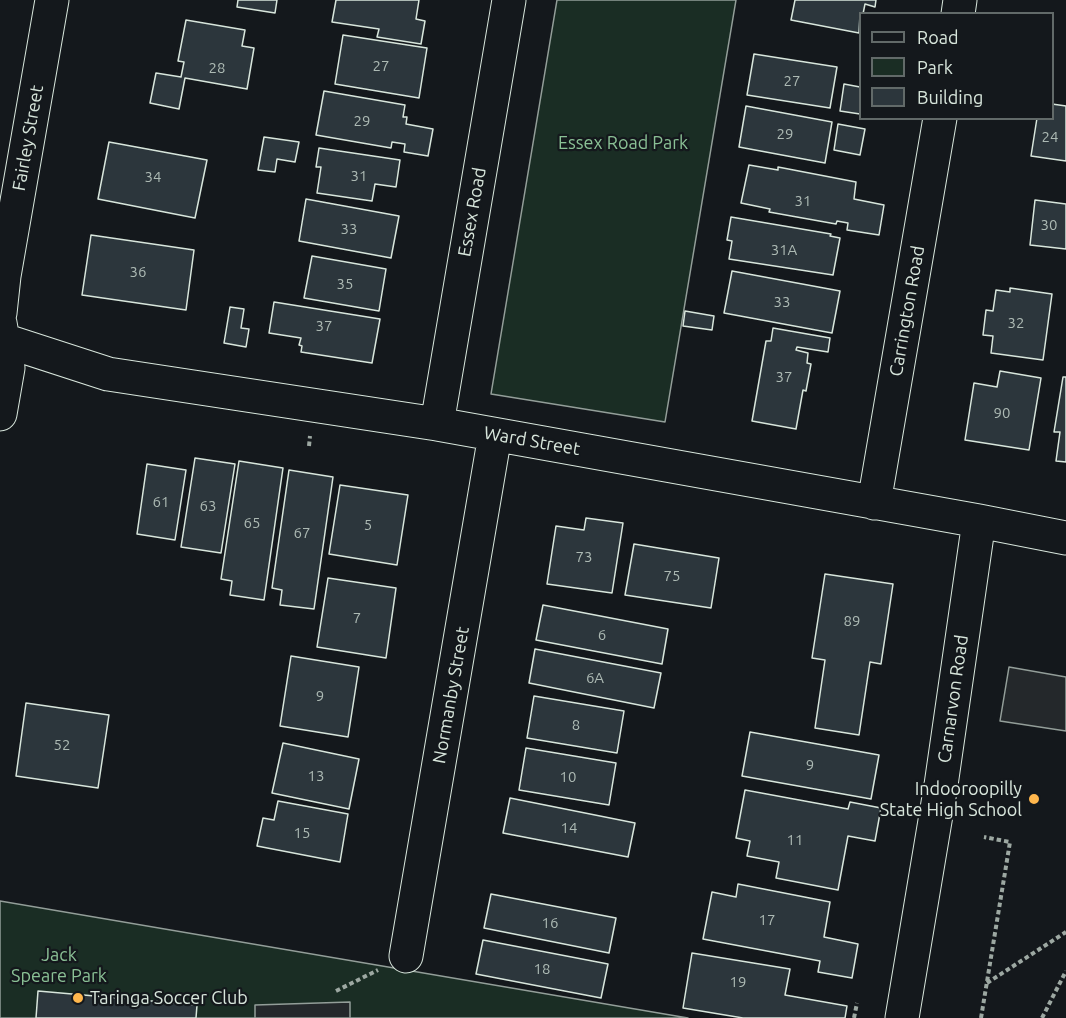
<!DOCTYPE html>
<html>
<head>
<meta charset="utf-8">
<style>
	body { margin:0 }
	#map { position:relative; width:1066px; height:1018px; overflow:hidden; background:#14181c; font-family:Ubuntu,sans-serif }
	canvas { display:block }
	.legend { position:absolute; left:859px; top:12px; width:195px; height:108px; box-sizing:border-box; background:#14181c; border:2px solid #626a69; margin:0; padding:8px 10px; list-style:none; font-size:18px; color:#d8e6dc }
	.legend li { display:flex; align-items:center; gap:12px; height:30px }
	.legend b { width:30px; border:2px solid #626a69 }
</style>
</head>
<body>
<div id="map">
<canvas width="1066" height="1018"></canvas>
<ul class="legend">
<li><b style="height:8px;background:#14181c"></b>Road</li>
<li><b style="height:16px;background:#1a2d24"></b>Park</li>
<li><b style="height:16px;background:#2c363c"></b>Building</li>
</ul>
</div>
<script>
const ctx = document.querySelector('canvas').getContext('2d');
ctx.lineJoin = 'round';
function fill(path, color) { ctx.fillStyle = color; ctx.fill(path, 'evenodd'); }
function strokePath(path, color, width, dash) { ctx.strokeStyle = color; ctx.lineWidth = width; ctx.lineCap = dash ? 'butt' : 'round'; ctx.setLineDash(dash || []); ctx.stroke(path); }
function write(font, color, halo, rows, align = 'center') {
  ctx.font = font + ' Ubuntu,sans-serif'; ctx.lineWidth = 4.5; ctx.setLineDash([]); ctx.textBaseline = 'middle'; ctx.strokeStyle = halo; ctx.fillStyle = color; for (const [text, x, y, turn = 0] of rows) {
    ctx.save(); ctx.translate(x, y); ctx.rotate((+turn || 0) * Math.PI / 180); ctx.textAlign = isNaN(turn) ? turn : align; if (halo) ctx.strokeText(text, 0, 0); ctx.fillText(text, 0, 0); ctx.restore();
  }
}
const green = new Path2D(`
	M557,0h179l-71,422 -174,-28z
	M0,901l688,117h-688z`);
fill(green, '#1a2d24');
strokePath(green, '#939e99', 1.5);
const parking = new Path2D(`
	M1009,667l57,10v54l-66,-10z
	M350,1002v16h-95v-13z`);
fill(parking, '#24282b');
strokePath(parking, '#939e99', 1.5);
const building = new Path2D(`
	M238,0h39l-2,13 -38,-6z
	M336,0h83l-3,19 9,2 -4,23 -44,-7 2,-8 -47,-7z
	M795,0h81l-1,7 -10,-3 -2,10h-3l-1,19 -68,-13z
	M186,20l59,10 -3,16 12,2 -7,41 -62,-11 -6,31 -29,-6 6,-30 25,4 3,-15 -6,-1z
	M343,35l84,13 -8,50 -84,-14z
	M754,54l83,13 -7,41 -83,-13z
	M844,84l16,3v27l-20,-3z
	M324,91l81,14 -2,12h4l-1,7 27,5 -5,27 -24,-4 1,-8 -13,-2 -1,6 -75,-13z
	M1052,104l14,2v55l-35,-5 6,-38h15z
	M746,106l86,16 -7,41 -86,-16z
	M838,124l27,5 -5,26 -26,-5z
	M264,137l35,5 -4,20 -18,-3 -2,13 -17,-2z
	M109,142l98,18 -12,58 -97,-19z
	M319,148l81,12 -4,27 -21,-3 -3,17 -55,-8 4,-26h-5z
	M749,165l29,5v-3l78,15 -2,17 30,6 -5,30 -32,-5 1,-7 -11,-2 -1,3 -67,-12 1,-3 -29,-6z
	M306,199l93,17 -8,42 -92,-17z
	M1035,200l31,4v45l-36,-4z
	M731,217l100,17 -1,2 10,2 -7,37 -104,-16 3,-18 -5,-1z
	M91,235l103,15 -8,60 -104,-15z
	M312,256l74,13 -7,42 -75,-13z
	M732,271l108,20 -8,42 -108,-20z
	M1010,288l42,6 -9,66 -52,-7 2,-17 -10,-1 3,-25 7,1 3,-21 14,2z
	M274,302l106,17 -8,44 -71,-11 1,-6 -3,-1 2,-7 -32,-5z
	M230,307l14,2 -3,19 8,1 -3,18 -22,-4z
	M685,311l29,5 -2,14 -29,-4z
	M773,328l57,10 -2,14 -31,-5 -1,3 12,3 -1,10 4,1 -5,27 -3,-1 -7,39 -44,-8 14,-80h5z
	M1000,371l41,7 -12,72 -64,-10 9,-57 23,4z
	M1063,377h3v85l-10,-1 4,-29h-6z
	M195,458l40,6 -14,89 -40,-6z
	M239,461l44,7 -19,132 -34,-5 2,-14 -11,-2z
	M147,464l39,6 -11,70 -38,-6z
	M289,470l44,7 -19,132 -34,-4 2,-15 -10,-2z
	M340,485l68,10 -11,70 -68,-11z
	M586,518l37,5 -11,70 -65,-9 9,-58 28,4z
	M634,544l85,14 -8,50 -86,-13z
	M825,574l68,10 -12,80 -11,-2 -11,73 -44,-7 10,-68 -13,-2z
	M328,578l68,10 -10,70 -69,-11z
	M543,605l125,24 -6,35 -126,-24z
	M535,649l126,24 -7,35 -125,-25z
	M291,656l68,11 -11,70 -68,-11z
	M534,696l90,15 -7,42 -90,-15z
	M26,703l83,12 -11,73 -82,-12z
	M750,732l129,23 -8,44 -129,-23z
	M283,743l76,16 -10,50 -77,-16z
	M526,748l90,15 -7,42 -90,-15z
	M745,790l103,19 2,-7 31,6 -6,33 -27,-5 -10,54 -62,-12 3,-16 -32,-6 3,-15 -14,-3z
	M510,798l125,25 -7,34 -125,-24z
	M278,801l70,13 -8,48 -83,-16 6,-28 11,2z
	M738,884l92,18 -6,35 34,7 -6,34 -34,-6 2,-11 -117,-22 9,-47 24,5z
	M491,894l125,24 -7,35 -125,-25z
	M483,940l125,24 -7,34 -125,-24z
	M692,953l98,16 -5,26 62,11 -2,12h-102l-60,-10z
	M38,991l159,14 -1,13h-160z`);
fill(building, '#2c363c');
strokePath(building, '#d8e6dc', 1.5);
const minor = new Path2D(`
	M958,14l2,-14
	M0,313l4,-37 48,-276
	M0,323l8,45 -8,46
	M0,339l108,35 329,50 542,97 87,17
	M437,424l72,-424
	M874,503l66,-385
	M406,956l89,-521
	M902,1018l39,-233 38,-264`);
strokePath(minor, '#d8e6dc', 35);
strokePath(new Path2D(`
	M309,446l1,-10
	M987,983l79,-51
	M336,991l42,-21
	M854,1018l3,-15
	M981,1018l29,-176 -26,-5
	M1042,1018l24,-47`), '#9da8a2', 4, [4.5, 3]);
strokePath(minor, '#14181c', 33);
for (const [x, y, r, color] of [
	[1034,799,6,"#ffb74d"],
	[78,998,6,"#ffb74d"]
]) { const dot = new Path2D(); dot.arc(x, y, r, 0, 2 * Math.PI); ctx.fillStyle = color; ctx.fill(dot); strokePath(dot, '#14181c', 2); }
write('15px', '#adbab4', null, [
	["27",381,66],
	["28",217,68],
	["27",792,81],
	["29",362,121],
	["29",785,134],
	["24",1050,137],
	["31",359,176],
	["34",153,177],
	["31",803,201],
	["30",1049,225],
	["33",349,229],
	["31A",784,250],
	["36",138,272],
	["35",345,284],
	["33",782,302],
	["32",1016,323],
	["37",324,326],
	["37",784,377],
	["90",1002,413],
	["61",161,502],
	["63",208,506],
	["65",252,523],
	["5",368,525],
	["67",302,533],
	["73",584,557],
	["75",672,576],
	["7",357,618],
	["89",852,621],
	["6",602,635],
	["6A",595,678],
	["9",320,696],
	["8",576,725],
	["52",62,745],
	["9",810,765],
	["13",316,776],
	["10",568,777],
	["14",569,828],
	["15",302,833],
	["11",795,840],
	["17",767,920],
	["16",550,923],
	["18",542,969],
	["19",738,982]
]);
write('18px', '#d8e6dc', '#14181c', [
	["Fairley Street",28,138,-80],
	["Essex Road",472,212,-80],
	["Carrington Road",907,311,-80],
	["Ward Street",532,441,10],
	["Normanby Street",451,695,-80],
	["Carnarvon Road",953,699,-82]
]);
write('18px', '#8ac095', '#14181c', [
	["Essex Road Park",623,143],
	["Jack",59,955],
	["Speare Park",59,976]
]);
write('18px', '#d8e6dc', '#14181c', [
	["Indooroopilly",1022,789],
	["State High School",1022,810],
	["Taringa Soccer Club",90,998,"left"]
], 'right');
</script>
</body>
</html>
